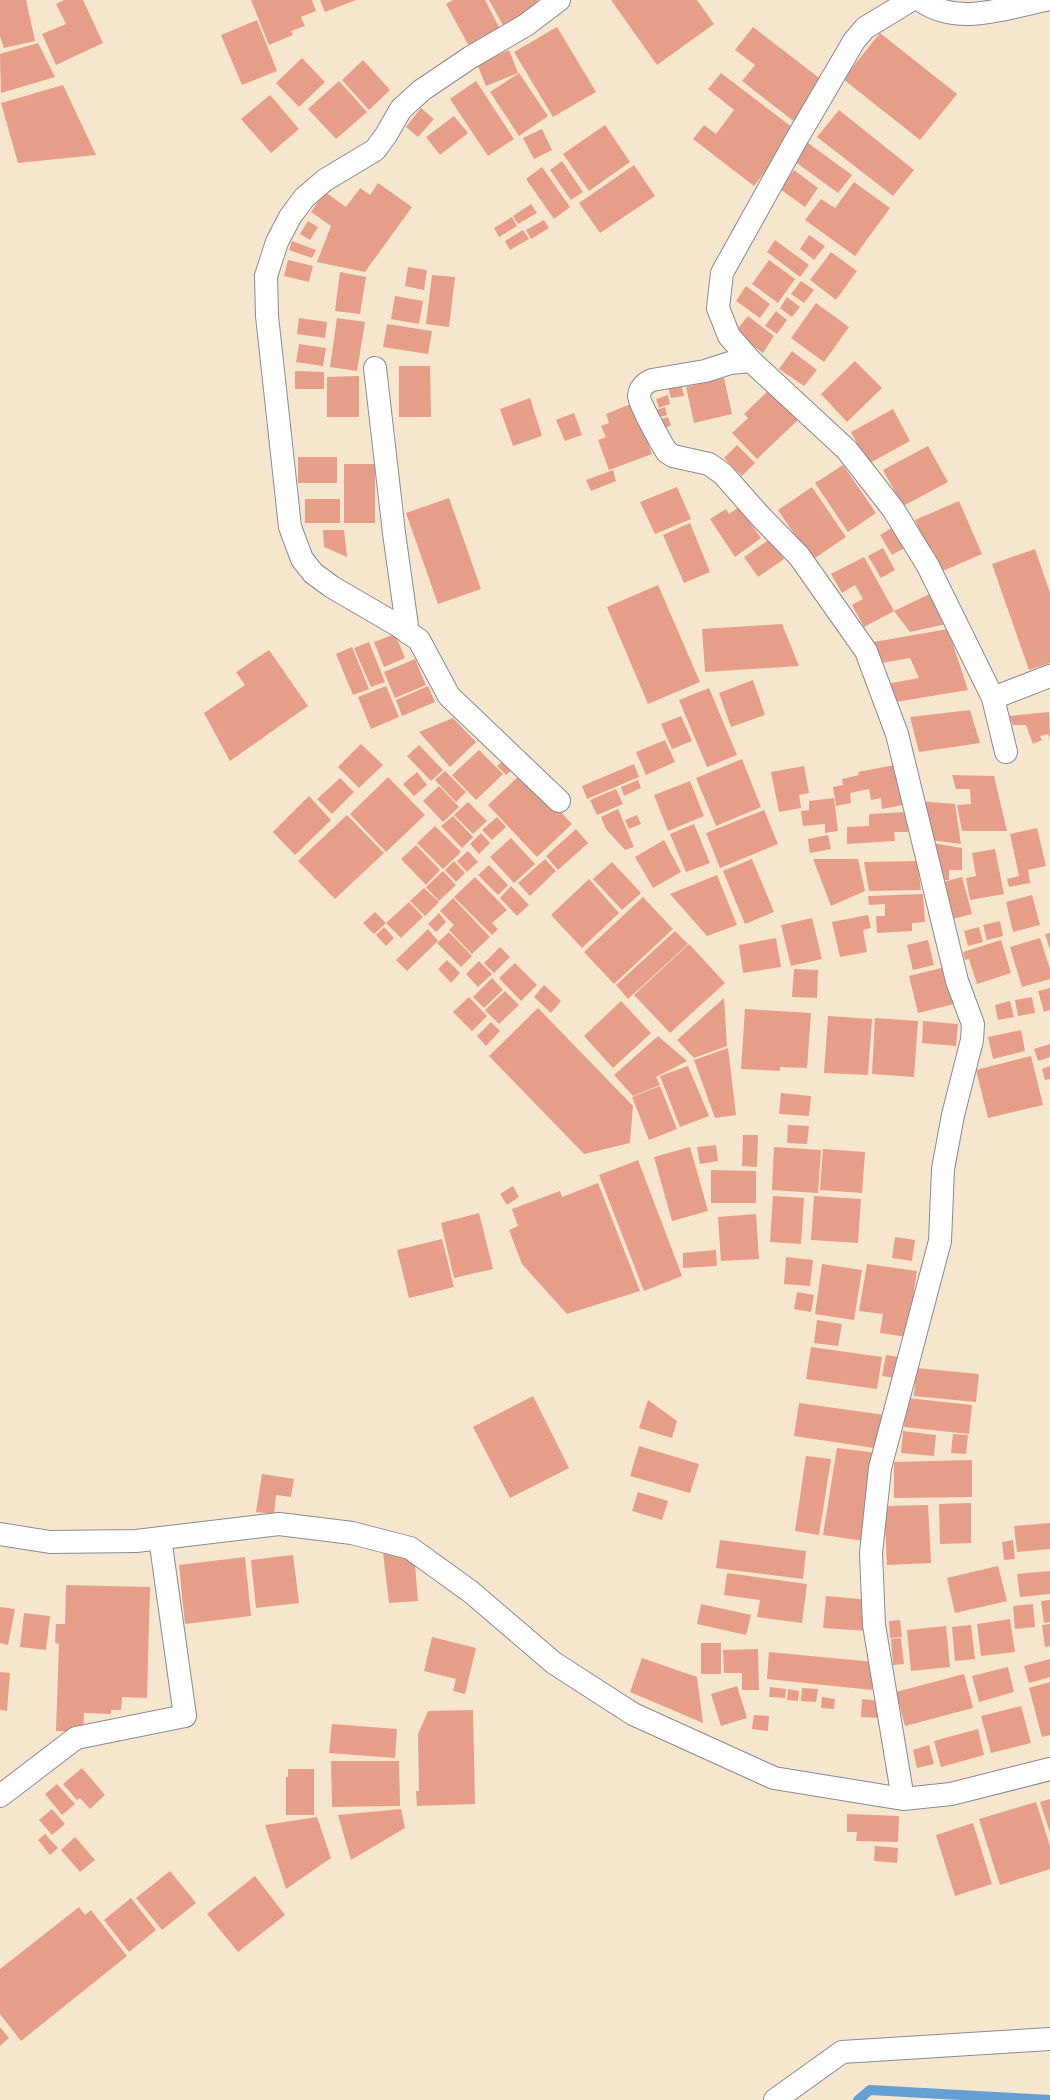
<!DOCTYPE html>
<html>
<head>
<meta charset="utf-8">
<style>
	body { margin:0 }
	canvas { display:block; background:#f6e6ce }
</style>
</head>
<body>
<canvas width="1050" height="2100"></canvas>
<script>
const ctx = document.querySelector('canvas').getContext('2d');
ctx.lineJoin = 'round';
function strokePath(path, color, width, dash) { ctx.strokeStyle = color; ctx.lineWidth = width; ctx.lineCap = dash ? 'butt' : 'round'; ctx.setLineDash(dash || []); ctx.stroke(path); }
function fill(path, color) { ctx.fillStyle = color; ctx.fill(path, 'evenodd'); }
strokePath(new Path2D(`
	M858,2100l12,-10 180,10`), '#65a0d5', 10);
fill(new Path2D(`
	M0,0h26l9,41 -31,7 -4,-12z
	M64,0h19l20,43 -47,22 -14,-31 24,-10 -10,-20z
	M251,0h61l4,11 -15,6 4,9 -14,5 2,4 -24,10z
	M320,0h36l-31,12z
	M453,0h32l15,29 -31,17 -23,-42z
	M489,0h48l3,7 -36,20z
	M611,0h86l17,24 -57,41z
	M257,20l20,51 -35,14 -21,-50z
	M557,27l39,65 -43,25 -39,-65z
	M753,27l74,57 -31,39 -54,-42 13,-16 -20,-15z
	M880,33l77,61 -37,46 -77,-61z
	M38,43l17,34 -54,16 -1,-39z
	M509,50l9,23 -32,13 -9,-22z
	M302,58l23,24 -26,25 -23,-24z
	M363,60l27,30 -21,20 -27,-30z
	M519,73l29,43 -29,20 -29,-44z
	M721,73l76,58 -43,55 -61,-47 11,-14 12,9 18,-24 -26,-21z
	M339,81l28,31 -31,27 -28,-30z
	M476,81l38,58 -26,17 -38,-57z
	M63,85l33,70 -78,8 -17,-60z
	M270,95l29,34 -28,24 -30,-34z
	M421,108l13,11 -16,18 -12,-10z
	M839,110l75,60 -21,26 -76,-59z
	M454,116l14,17 -28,22 -14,-18z
	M605,125l25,37 -41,29 -26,-37z
	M542,129l10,21 -18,9 -11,-21z
	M804,140l48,35 -14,18 -48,-35z
	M562,161l21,31 -12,8 -21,-30z
	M634,165l21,31 -55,37 -21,-30z
	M542,167l28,40 -16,12 -28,-40z
	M794,170l24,18 -13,19 -25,-18z
	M854,182l36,26 -35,48 -50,-36 16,-21 14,9z
	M378,183l34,24 -47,65 -48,-10 14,-36 -20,-14 14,-20 21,15 14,-19 10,7z
	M531,204l6,9 -19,11 -5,-8z
	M512,217l5,9 -18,11 -5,-9z
	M544,220l5,8 -18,11 -5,-9z
	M308,221l10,6 -8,13 -10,-6z
	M523,230l6,9 -19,11 -5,-9z
	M809,235l16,11 -11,14 -14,-11z
	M775,240l34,25 -9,12 -33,-25z
	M292,241l24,9 -4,8 -23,-8z
	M831,252l26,19 -21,29 -26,-20z
	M288,260l25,6 -4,16 -25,-6z
	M769,260l26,19 -17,24 -26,-19z
	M408,267l19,3 -3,20 -19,-4z
	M340,272l26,5 -6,37 -25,-3z
	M432,275l23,2 -6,50 -23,-3z
	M801,281l13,9 -10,13 -13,-9z
	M746,286l24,18 -10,14 -24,-17z
	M395,296l28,5 -4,23 -28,-5z
	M787,297l13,10 -8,10 -12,-9z
	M816,303l33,24 -25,35 -33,-24z
	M776,311l11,9 -10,14 -12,-8z
	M748,316l26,20 -11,17 -28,-21z
	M299,318l28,4 -2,16 -28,-4z
	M337,318l28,4 -8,49 -27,-4z
	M387,324l45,7 -4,23 -45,-7z
	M299,344l27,4 -3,18 -27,-4z
	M792,351l25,19 -13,16 -25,-17z
	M855,361l27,27 -35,34 -26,-28z
	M399,366h31l1,51h-32z
	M295,371l29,1v17h-29z
	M359,376v41h-32v-40z
	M724,378l8,36 -38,9 -8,-36z
	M681,384l3,12 -13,2 -3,-11z
	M770,389l29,30 -42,40 -25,-26 16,-15 -4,-4z
	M668,395l2,9 -11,4 -3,-9z
	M530,398l12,38 -29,10 -13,-37z
	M633,403l19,51 -43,16 -11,-30 8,-3 -5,-11 8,-3 -3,-9z
	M665,407l2,8 -11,3 -2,-7z
	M893,409l17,32 -42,23 -17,-32z
	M574,413l8,22 -17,6 -9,-21z
	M668,417l3,8 -6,3 -4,-9z
	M737,445l18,18 -13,13 -18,-18z
	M928,446l20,36 -45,24 -20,-36z
	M298,457h39v26h-39z
	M344,464h31v59h-31z
	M843,465l33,48 -28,19 -33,-49z
	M613,470l3,11 -25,10 -5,-11z
	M677,487l14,32 -36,15 -15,-32z
	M812,487l34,50 -34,23 -34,-50z
	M449,498l32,91 -43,15 -32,-91z
	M305,499h35v24h-35z
	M959,501l23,53 -44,19 -23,-53z
	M739,507l22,31 -26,19 -25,-38 16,-10 3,5z
	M690,523l20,49 -26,11 -21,-48z
	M895,526l11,21 -14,8 -12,-20z
	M323,530h21l3,27 -23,-10z
	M770,539l14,20 -26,18 -14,-20z
	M883,548l12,22 -14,8 -13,-22z
	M1035,549l15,44v70l-21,7 -37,-106z
	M864,557l30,54 -30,16 -12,-22 11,-6 -8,-14 -13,8 -11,-19z
	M658,585l42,97 -52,22 -41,-97z
	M934,592l12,32 -36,8 -16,-21z
	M782,624l17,42 -94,6 -3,-43z
	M948,629l20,61 -73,12 -4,-19 28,-5 -9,-20 -34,6 -2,-22z
	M395,634l10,24 -21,9 -10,-25z
	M369,642l16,40 -14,5 -17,-39z
	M352,647l17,42 -16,6 -17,-41z
	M269,650l39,56 -78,55 -26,-48 41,-28 -9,-13z
	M415,659l11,26 -31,13 -11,-26z
	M753,680l12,35 -34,12 -12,-34z
	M386,686l13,31 -28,12 -13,-32z
	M428,686l7,16 -33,14 -6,-16z
	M709,688l28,67 -30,12 -28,-67z
	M970,710l10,33 -61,9 -9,-35z
	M1049,712l1,26 -2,-4 -8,2 2,4 -9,4 -7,-19h-13l-4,-9z
	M681,716l11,25 -20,8 -11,-25z
	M453,718l23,24 -26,25 -31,-35z
	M665,740l10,22 -29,13 -10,-23z
	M361,744l22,21 -24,23 -21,-21z
	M419,745l24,25 -12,11 -24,-25z
	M479,750l24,24 -27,26 -24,-25z
	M742,759l19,48 -45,19 -20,-48z
	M503,761l9,9 -6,5 -9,-9z
	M634,764l5,13 -52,22 -5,-13z
	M900,764l3,41 -21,4 -1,-11 -10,2 -2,-11 -19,4 1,10 -15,3 -3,-19 10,-2 -1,-6 17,-4 -1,-3z
	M804,766l5,27 -10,2 2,13 -22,4 -8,-40z
	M445,771l21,21 -10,10 -21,-22z
	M417,772l10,13 -13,11 -11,-12z
	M523,772l49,52 -35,33 -49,-52z
	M952,775l42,1 13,55h-45l-5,-26 14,-1 -1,-15h-14z
	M388,777l37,38 -39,37 -36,-38z
	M340,778l14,14 -22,22 -15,-15z
	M638,780l3,8 -17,8 -3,-9z
	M690,781l14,35 -36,15 -14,-36z
	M439,786l20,21 -16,15 -20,-21z
	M616,789l7,15 -26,11 -7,-15z
	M309,796l22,24 -36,35 -22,-23z
	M834,798l4,33 -13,2v-9l-22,2 -2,-15 8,-1v-9z
	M918,801l37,3 6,40 -38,-5z
	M468,802l19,19 -14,13 -19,-19z
	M618,809l16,38 -9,3 -19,-21 -5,-12z
	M764,810l14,34 -58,24 -14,-35z
	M907,812l1,20h-14l1,9 -48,3v-17l22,-1v-12z
	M347,815l37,38 -49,46 -37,-38z
	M637,815l4,9 -12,5 -4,-9z
	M453,816l20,21 -11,11 -21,-22z
	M497,817l9,10 -14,13 -10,-10z
	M694,824l16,39 -24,9 -16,-38z
	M435,826l26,26 -18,17 -26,-26z
	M1037,828l9,38 -18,4 2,13 -21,4 -2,-8 12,-3 -9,-42z
	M576,829l12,14 -30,27 -12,-14z
	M481,833l9,10 -11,11 -9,-10z
	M828,835l3,14 -21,4 -2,-14z
	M511,838l24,26 -21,19 -24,-26z
	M664,840l17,32 -28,16 -18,-31z
	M926,842l36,6v22h-13v10h-17z
	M416,845l24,25 -14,15 -25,-26z
	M995,849l9,45 -34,6 -4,-22 10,-2 -4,-23z
	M468,851l10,11 -11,10 -10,-11z
	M545,859l11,12 -26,25 -12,-13z
	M752,859l22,53 -29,12 -22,-53z
	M813,859h45l7,32 -34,15z
	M454,861l11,12 -9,9 -11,-12z
	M917,861l4,29 -52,1 -5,-29z
	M612,862l29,31 -19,17 -29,-31z
	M489,865l19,20 -10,10 -20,-20z
	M443,871l13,14 -17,16 -13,-14z
	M717,875l20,50 -30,11 -37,-42z
	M475,877l32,33 -15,13 6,6 -6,6 -38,-38z
	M962,877l10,37 -27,7 -9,-37z
	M589,879l30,34 -37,35 -31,-33z
	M511,886l18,19 -12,11 -17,-18z
	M424,888l15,14 -14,14 -15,-15z
	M923,894l2,28 -13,1v8l-35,2 -1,-17h9v-12l-16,1 -1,-9z
	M1032,895l8,30 -27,7 -7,-30z
	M643,897l30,32 -59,55 -30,-32z
	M453,898l37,39 -18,17 -23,-24 5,-5 -14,-14z
	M409,902l14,15 -22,21 -15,-15z
	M375,912l11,11 -12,11 -11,-11z
	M439,913l7,9 -10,10 -8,-8z
	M868,915l3,13 -8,2 4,22 -27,5 -8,-35z
	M812,918l10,41 -31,7 -10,-41z
	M1000,921l3,15 -16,4 -4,-15z
	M384,927l10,11 -8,8 -10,-11z
	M979,927l4,15 -15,4 -4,-15z
	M428,929l10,12 -31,30 -11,-11z
	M675,931l13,13 -60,55 -12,-14z
	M449,932l23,24 -11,11 -24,-24z
	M1050,933v17l-5,-16z
	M776,938l5,29 -38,6 -4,-28z
	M1040,938l10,31v10l-28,8 -12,-40z
	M928,940l6,25 -21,5 -6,-25z
	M1001,940l10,33 -34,11 -8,-25 -4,1 -2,-8z
	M689,944l36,39 -55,50 -36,-38z
	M500,947l10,10 -16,16 -10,-10z
	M447,960l13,13 -9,10 -13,-14z
	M479,961l13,13 -14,13 -12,-13z
	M515,963l22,22 -16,16 -22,-23z
	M945,967l9,37 -36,9 -9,-37z
	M794,969l24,1 -1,28 -25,-1z
	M492,978l11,12 -19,18 -11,-11z
	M544,985l17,16 -10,12 -17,-16z
	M1050,988v22l-6,2 -6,-21z
	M505,991l14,14 -20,19 -14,-14z
	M469,997l18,19 -15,15 -19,-19z
	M1032,997l3,16 -17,3 -3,-16z
	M724,998l3,48 -33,12 -17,-18z
	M621,1001l30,32 -38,35 -29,-32z
	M1010,1001l4,16 -16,3 -3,-15z
	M538,1008l95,98 -3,37 -46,11 -95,-98z
	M745,1009l66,4 -4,55 -27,-1v4l-39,-2z
	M828,1016l44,3 -4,56 -44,-2z
	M875,1018l43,3 -4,56 -42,-3z
	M923,1021l35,3 -2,22 -34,-3z
	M491,1022l9,9 -14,15 -9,-10z
	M1021,1030l4,21 -32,8 -5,-22z
	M658,1036l29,25 -31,16 4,8 -27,11 -19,-21z
	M1050,1044v13l-12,4 -4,-12z
	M728,1048l8,67 -21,3 -21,-58z
	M1031,1056l12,49 -55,13 -12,-48z
	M688,1066l21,50 -29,11 -20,-51z
	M1050,1066v13l-5,1 -3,-11z
	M660,1086l17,43 -28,11 -17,-43z
	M781,1093l30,3 -2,20 -30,-2z
	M788,1125l21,1 -2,18 -20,-1z
	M743,1135h15l-1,32 -15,-1z
	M716,1145l2,16 -18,3 -3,-17z
	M690,1147l18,64 -36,10 -18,-64z
	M774,1147l47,3 -3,43 -46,-3z
	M823,1149l42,3 -3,41 -42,-3z
	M638,1160l44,116 -38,15 -45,-116z
	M711,1170l45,1v32h-45z
	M598,1183l42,108 -73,23 -45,-50 -13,-34 9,-4 -6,-17 48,-18 2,6z
	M513,1186l6,11 -12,8 -7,-11z
	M773,1196l31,2 -3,46 -31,-2z
	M814,1196l47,3 -3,44 -47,-3z
	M479,1213l14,56 -39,9 -13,-55z
	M756,1214l3,45 -38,2 -3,-44z
	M895,1237l20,3 -3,21 -20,-3z
	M442,1239l12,48 -45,11 -12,-48z
	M716,1250l1,16 -34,2v-15z
	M786,1257l27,3 -3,26 -26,-2z
	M822,1264l40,6 -8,50 -39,-6z
	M867,1264l50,7 -10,66 -27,-4 3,-19 -24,-3z
	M797,1292l17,3 -3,17 -17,-3z
	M817,1320l25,4 -4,22 -24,-3z
	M811,1347l71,10 -5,32 -71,-10z
	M886,1355l19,3 -3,21 -20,-3z
	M916,1368l63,6 -3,28 -62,-6z
	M533,1396l36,72 -59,30 -37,-71z
	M907,1398l65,7 -3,29 -65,-7z
	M648,1400l29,21 -5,17 -33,-10z
	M799,1403l86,12 -4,34 -87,-13z
	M903,1431l33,4 -2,21 -33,-3z
	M953,1434l15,1 -2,19 -15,-1z
	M639,1446l60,18 -9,29 -60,-17z
	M837,1448l40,5 -13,88 -41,-6z
	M806,1456l25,3 -12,76 -24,-4z
	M972,1460v37l-78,1v-36z
	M262,1474l32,5 -3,18 -15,-2 -2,19 -18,-2z
	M638,1492l30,9 -6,19 -30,-9z
	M971,1503v40l-31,1 -1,-40z
	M928,1505l3,58 -44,2 -3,-59z
	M1050,1523v26l-33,3 -3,-26z
	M720,1540l86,11 -3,28 -87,-11z
	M1013,1540l2,19 -11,1 -2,-18z
	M382,1544l32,9 4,48 -29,2z
	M293,1555l6,48 -43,5 -5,-48z
	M245,1557l6,59 -66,8 -6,-59z
	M998,1566l9,35 -52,12 -8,-35z
	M1050,1571v23l-30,3 -3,-23z
	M727,1573l80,11 -5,39 -45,-6 3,-17 -36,-5z
	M66,1585l84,2 -3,111 -25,-1 -1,13h-10v4l-27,-1 -1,19 -27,-1 3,-87 -4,-1 1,-19h9z
	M826,1596l45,4 -3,31 -45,-3z
	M1050,1600v22l-6,1 -3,-22z
	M701,1604l50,11 -5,20 -49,-11z
	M1033,1604l2,23 -20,2 -2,-23z
	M0,1607l15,2 -7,36 -8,-2z
	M24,1613l26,3 -4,34 -26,-3z
	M1010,1619l5,33 -34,4 -4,-32z
	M900,1620l2,17 -12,1 -1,-17z
	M1050,1624v22l-5,1 -3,-22z
	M971,1625l4,34 -20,2 -3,-34z
	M946,1626l4,41 -39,4 -4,-41z
	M432,1637l44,11 -11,46 -12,-3 3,-12 -32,-8z
	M901,1638l3,26 -11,1 -2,-26z
	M701,1643h20v31h-20z
	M758,1649l1,41h-17v-17h-18l-1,-23z
	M769,1652l105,10 -2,28 -105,-11z
	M642,1658l55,19 6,46 -73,-31z
	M1050,1659v18l-21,6 -5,-17z
	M1008,1667l6,25 -35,10 -7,-26z
	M0,1672l10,1 -3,38 -7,-1z
	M964,1674l9,34 -68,18 -9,-34z
	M1050,1682v53l-8,2 -13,-49z
	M737,1686l10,32 -26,8 -10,-32z
	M770,1687l16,2 -1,9 -16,-1z
	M802,1688l16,1 -2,13 -15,-1z
	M788,1689l11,2 -1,10 -11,-1z
	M822,1697l13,2 -1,10 -13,-1z
	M862,1699l19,2 -1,17 -19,-1z
	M1021,1706l10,37 -40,10 -10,-37z
	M473,1710l2,94 -58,2 -1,-15h3l-1,-57 10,-23z
	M754,1715l15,1 -1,15 -16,-2z
	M332,1724l65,5 -2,29 -66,-5z
	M978,1729l6,26 -43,12 -7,-26z
	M929,1745l5,19 -17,4 -4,-18z
	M331,1761h68l1,45 -68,1z
	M82,1768l23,27 -15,14 -10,-11 -3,2 -14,-16z
	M288,1769h26v46h-28v-38h2z
	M57,1784l18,20 -13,11 -17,-21z
	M1050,1799v34l-10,-31z
	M1036,1802l14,44v23l-50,16 -21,-66z
	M52,1809l13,15 -13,11 -13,-15z
	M401,1809l4,19 -54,32 -13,-45z
	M847,1814l52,2 -1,26 -42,-1 1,-9h-10z
	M317,1817l14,41 -45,31 -21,-64z
	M973,1823l19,61 -37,12 -19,-61z
	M45,1834l13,14 -8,7 -12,-15z
	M75,1837l20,23 -15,12 -19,-22z
	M875,1846l23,2 -1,15 -23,-2z
	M170,1871l26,32 -34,27 -26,-32z
	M255,1876l30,39 -47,37 -31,-38z
	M131,1898l25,32 -27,22 -25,-32z
	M79,1907l6,8 6,-5 36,46 -106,85 -21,-27v-45z
	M0,2027l9,11 -9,8z`), '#e69e89');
const minor = new Path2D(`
	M559,0l-33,25 -55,32 -49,33 -21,19 -15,26 -11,15 -50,30 -21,18 -14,19 -13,25 -11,34 1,40 23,211 12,32 11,14 19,14 67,39 20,14 30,56 110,105
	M911,0l-46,28 -11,13 -58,99 -74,133 -4,35 11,28 22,25 96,89 46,59 35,57 65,132 13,54
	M920,0c38,27 84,8 126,0
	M751,361l-21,2 -25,8 -53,9c-7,3 -12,7 -13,16 0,7 23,49 28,56l6,4 36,8 14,10 37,42 39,40 67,95 31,83 60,247 16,43 -1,16 -19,75 -10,54 -3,72 -60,227 -9,85 3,72 29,174
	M375,368l19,165 14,100
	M993,698l57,-22
	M0,1534l50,8 86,-1 143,-17 73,9 58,15 61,44 83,71 79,51 141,64 129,21 48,-5 99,-25
	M0,1796l76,-58 109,-22 -25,-178
	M775,2100l67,-48 208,-13`);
strokePath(minor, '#888a96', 24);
strokePath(minor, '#fff', 22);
</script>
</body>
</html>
